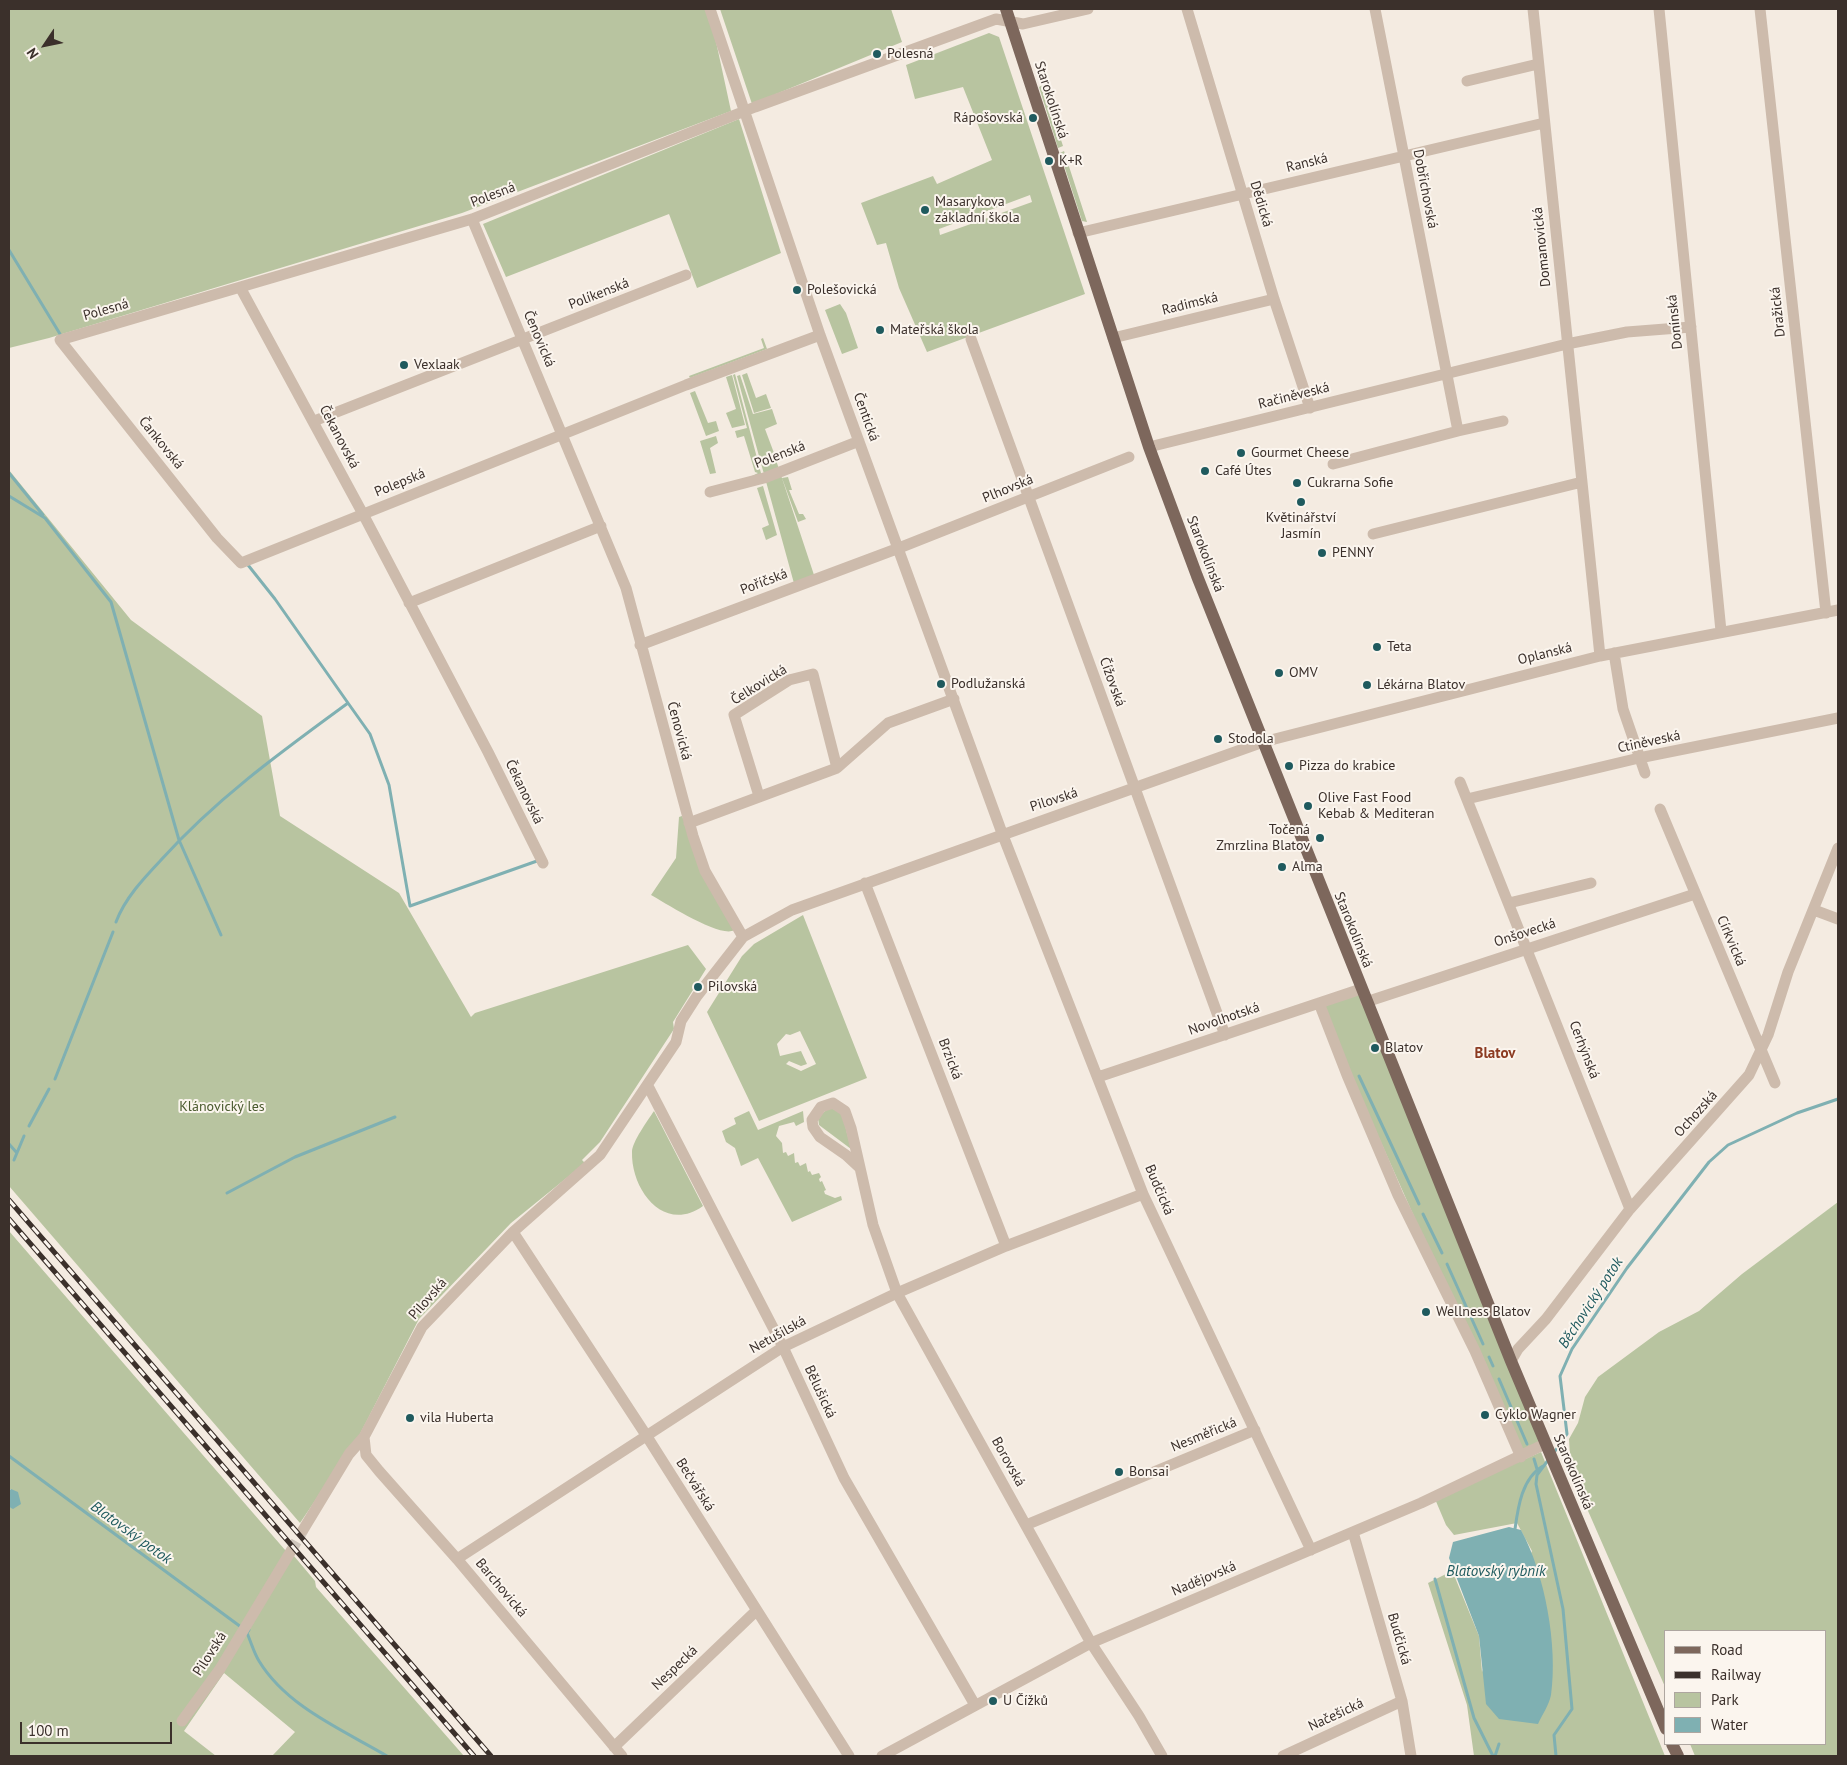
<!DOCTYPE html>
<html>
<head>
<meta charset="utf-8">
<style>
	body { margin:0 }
	#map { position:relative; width:1847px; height:1765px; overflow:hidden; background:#f4ebe1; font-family:"PT Sans",sans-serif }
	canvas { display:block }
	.frame { position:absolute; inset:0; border:10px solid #3b302b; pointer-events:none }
	.legend { position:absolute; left:1664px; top:1630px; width:162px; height:115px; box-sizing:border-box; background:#fbf5ee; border:1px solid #aea6a0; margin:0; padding:6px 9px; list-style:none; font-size:15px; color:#3b302b }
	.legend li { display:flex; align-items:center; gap:10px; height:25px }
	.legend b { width:25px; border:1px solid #aea6a0 }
	.north { position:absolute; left:20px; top:20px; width:50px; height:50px; -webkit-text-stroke:4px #fbf5ee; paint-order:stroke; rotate:236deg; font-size:14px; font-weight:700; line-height:20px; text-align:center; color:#3b302b }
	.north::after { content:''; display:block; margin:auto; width:18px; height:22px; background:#3b302b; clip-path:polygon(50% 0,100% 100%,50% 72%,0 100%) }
	.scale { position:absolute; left:20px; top:1722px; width:152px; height:22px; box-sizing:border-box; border:2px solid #3b302b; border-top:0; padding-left:6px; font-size:15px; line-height:18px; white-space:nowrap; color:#3b302b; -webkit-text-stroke:4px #fbf5ee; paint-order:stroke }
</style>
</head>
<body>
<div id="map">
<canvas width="1847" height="1765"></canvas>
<div class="frame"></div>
<ul class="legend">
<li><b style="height:6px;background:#7d675c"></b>Road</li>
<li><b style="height:6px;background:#3b302b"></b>Railway</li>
<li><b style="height:14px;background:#b8c4a0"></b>Park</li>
<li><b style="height:14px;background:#7fb0b2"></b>Water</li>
</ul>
<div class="north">N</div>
<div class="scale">100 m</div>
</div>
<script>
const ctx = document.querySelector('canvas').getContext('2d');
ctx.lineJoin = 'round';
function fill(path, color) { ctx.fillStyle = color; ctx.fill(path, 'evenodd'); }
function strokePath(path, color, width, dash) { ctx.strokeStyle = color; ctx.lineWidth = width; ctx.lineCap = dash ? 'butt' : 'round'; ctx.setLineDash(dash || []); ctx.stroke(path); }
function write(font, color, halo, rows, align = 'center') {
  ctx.font = font + ' "PT Sans",sans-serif'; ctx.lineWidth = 4; ctx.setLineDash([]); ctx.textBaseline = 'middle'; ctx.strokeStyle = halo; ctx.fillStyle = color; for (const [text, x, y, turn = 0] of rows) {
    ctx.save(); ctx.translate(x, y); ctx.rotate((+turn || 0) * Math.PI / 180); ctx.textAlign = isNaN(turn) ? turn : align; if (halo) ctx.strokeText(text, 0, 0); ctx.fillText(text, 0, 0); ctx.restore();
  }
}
fill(new Path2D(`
	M9,9h696l10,28 16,74 -269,102 -413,125 -40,10z
	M720,9h171l11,33 -150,62z
	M989,33l10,4 86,257 -158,58 -28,-64 -13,-45 -9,2 -16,-42 72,-27 4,8 55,-24 -29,-73 -48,12 -9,-34zM1030,195l2,7 -92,33 -1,-6z
	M1043,85l20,61 -5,2 -19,-61z
	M739,119l42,134 -84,35 -28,-74 -163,63 -23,-53z
	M1064,151l23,71 -5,-1 -22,-68z
	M840,304l6,9 12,35 -16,6 -17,-44z
	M763,338l4,11 -77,29 -1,-2 75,-28 -3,-9z
	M747,373l9,25 10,-4 5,14 -17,5 -12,-38z
	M735,374l27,103 -10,-1 6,-3 -3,-1 -11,-36 -7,2 -2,-7 12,-3 -14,-53z
	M732,375l13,50 -13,3 -6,-15 10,-4 -10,-32z
	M740,375l13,39 19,-5 5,15 -12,5 9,24 -7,2 -2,-4 2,5 7,-2 41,124 -20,9 -58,-211z
	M695,391l13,32 8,-2 3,10 -13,5 -16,-43z
	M716,436l2,7 -8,5 6,25 -6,1 -10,-33z
	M9,470l122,150 131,96 18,100 119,77 72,124 4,-4 213,-68 18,24 -33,53 1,7 -74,113 -18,18 3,3 -74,60 -92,96 -59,115 -60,89 -291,-337z
	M788,477l4,13h-3l10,24h4l3,5 -8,3 -16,-44z
	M763,486l14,49 -11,5 -4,-12 7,-3 -12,-37z
	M682,816l52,114c-12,9 -69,-27 -83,-35l25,-37 3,-41z
	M803,915l64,163 -108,43 -52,-109 35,-56 12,-12zM800,1031l16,33 -15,7 -15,-7 3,-3 12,5 6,-2 -6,-13 -21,5 -3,-12 9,-10 4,1z
	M1361,989l184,455 -24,13 -202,-454z
	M829,1107l13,6 9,36 -32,-24 -1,-7z
	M654,1111l49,95c-39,28 -72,-16 -71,-54 0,-10 16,-32 22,-41z
	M749,1111l9,19 45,-19 1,11 -8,4 -2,-4 -15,4 -3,10 6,7 1,10 3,-1 2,4 6,-3 1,10 3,-1 2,4 6,-3 2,9 2,-1 2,4 7,-2 2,4 -2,2 1,3 2,-1 4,9 -2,1 1,3 10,4 6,-2 1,4 -50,22 -34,-64 -17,8 -6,-18 -9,-6 -4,-11 14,-7 -2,-6z
	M1838,1202v554h-143l-5,-12h136v-113h-160v58l-95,-217 -2,-33 9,-16 7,-26 13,-20 61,-45 40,-21 43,-37z
	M9,1231l283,327 2,-2 21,25 1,6 148,169h-192l23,-24 -71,-59 -40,58 32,25h-207v-249l5,1 -3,-19 -2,2z
	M1541,1452l124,304h-191l-7,-51 -39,-122 20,-10 6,2 25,61 3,36 50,-121 -15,-28 -63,12 -8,-10 -11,-26z`), '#b8c4a0');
fill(new Path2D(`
	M11,1489l7,3 3,12 -8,5 -4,-2v-16z
	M1509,1527l12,3c24,44 37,116 30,165 -2,10 -9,20 -13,29l-39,-5 -13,-15 -7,-68 -30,-78 4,-16z`), '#7fb0b2');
strokePath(new Path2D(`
	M9,250l51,84
	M9,473l34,42
	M9,496l36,22 66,84 68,238 42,95
	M348,703l22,31 19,51 21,121 127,-45
	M116,922c9,-24 28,-44 45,-62 56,-62 120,-108 187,-157l-73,-104 -27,-34
	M1359,1076l60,128
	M55,1079l58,-147
	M29,1126l20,-37
	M9,1144l8,9
	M14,1160l10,-24
	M227,1193l68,-36 100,-40
	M1423,1214l19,39
	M1447,1264l36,80
	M1489,1357l4,9
	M1499,1379l28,65
	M1553,1454l14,-20 -7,-58 12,-27 55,-81 82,-106 19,-17 69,-32 41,-14
	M9,1456l232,171
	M1534,1459l3,10
	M1549,1459l-12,16 -1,9 27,125 9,100 -18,26 2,21
	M1515,1529c3,-22 7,-51 28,-63
	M1435,1579l39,139 19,38
	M249,1630l-2,3c4,9 7,20 12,28 28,46 84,69 128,95
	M1495,1756l4,-12`), '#7fb0b2', 3);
strokePath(new Path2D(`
	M291,1551l12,-21`), '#cfc6bd', 11, [11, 5.5]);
strokePath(new Path2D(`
	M710,9l110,326 182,498 141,361 168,356
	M1187,9l87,290 36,109
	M1375,9l83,422 45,-10
	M1533,9l67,647
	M1659,9l62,622
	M1760,9l66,604
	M1467,81l71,-17
	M472,219l154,369 67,248 12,35 38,66
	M1078,233l466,-110
	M240,287l123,227 125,238 55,111
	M820,335l-134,50 -445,178 -24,-25 -157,-198 412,-121 283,-112 241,-88 27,5 65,-15
	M1113,338l161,-39
	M971,339l254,696
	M314,421l372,-146
	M1149,447l418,-103 60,-12 64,-5
	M1333,464l125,-33
	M710,492l54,-14 95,-37
	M1373,534l209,-52
	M409,603l192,-77
	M640,645l259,-97 230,-91
	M1614,653l9,56 22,64
	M1460,782l170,427
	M759,796l-25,-81 55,-35 24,-6 24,94
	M1467,799l172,-41 199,-40
	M1660,809l115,274
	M689,823l148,-55 51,-45 66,-24
	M865,883l141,363
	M1509,903l82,-20
	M1814,910l24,9
	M1366,1002l329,-108
	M1319,1003l28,72 51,120 77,156 46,106
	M1098,1077l263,-88
	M648,1086l135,261 61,131 131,227
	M860,1168l-14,-13 -26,-18 -7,-10 -1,-7 9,-13 12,-4 12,8 6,17 22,97 24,68 194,350 48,73 23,40
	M513,1232l133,203 203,321
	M1511,1361l7,-12 28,-30 84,-110 119,-134 19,-40 20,-63 50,-124
	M364,1437l2,18 13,16 78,88 165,197
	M1026,1525l229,-95
	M303,1530l46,-76 15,-17 58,-110 91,-95 87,-77 76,-113 5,-21 16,-25 46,-59 49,-27 471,-168 337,-86 238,-46
	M1353,1532l49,169 9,55
	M457,1559l326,-212 114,-54 109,-47 137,-52
	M182,1721l38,-52 71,-118
	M614,1747l142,-136
	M882,1756l209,-113 330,-140 124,-59
	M1283,1756l119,-55`), '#cdbbac', 11);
strokePath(new Path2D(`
	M1006,9l143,438 48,129 314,785 155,368
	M1672,1744l6,12`), '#7d675c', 12);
const rail = new Path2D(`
	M9,1200l482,556
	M9,1219l465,537`);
strokePath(rail, '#3b302b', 5);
strokePath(rail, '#fbf5ee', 3, [9]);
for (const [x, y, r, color] of [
	[877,54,5,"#1f5a5e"],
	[1033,118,5,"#1f5a5e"],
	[1049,161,5,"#1f5a5e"],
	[925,210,5,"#1f5a5e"],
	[797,290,5,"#1f5a5e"],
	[880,330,5,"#1f5a5e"],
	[404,365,5,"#1f5a5e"],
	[1241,453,5,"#1f5a5e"],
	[1205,471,5,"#1f5a5e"],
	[1297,483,5,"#1f5a5e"],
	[1301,502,5,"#1f5a5e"],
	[1322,553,5,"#1f5a5e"],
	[1377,647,5,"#1f5a5e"],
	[1279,673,5,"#1f5a5e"],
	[941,684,5,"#1f5a5e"],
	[1367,685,5,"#1f5a5e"],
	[1218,739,5,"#1f5a5e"],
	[1289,766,5,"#1f5a5e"],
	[1308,806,5,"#1f5a5e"],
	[1320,838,5,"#1f5a5e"],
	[1282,867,5,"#1f5a5e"],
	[698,987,5,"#1f5a5e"],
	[1375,1048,5,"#1f5a5e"],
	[1426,1312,5,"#1f5a5e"],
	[1485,1415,5,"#1f5a5e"],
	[410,1418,5,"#1f5a5e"],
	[1119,1472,5,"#1f5a5e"],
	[993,1701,5,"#1f5a5e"]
]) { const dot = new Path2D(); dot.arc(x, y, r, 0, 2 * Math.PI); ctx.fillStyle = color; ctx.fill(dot); strokePath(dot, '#fbf5ee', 2); }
write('14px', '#3b302b', '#fbf5ee', [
	["Polesná",887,54],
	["Rápošovská",1023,118,"right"],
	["K+R",1059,161],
	["Masarykova",935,202],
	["základní škola",935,218],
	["Polešovická",807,290],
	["Mateřská škola",890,330],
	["Vexlaak",414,365],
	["Gourmet Cheese",1251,453],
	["Café Útes",1215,471],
	["Cukrarna Sofie",1307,483],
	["Květinářství",1301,518,"center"],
	["Jasmín",1301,534,"center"],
	["PENNY",1332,553],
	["Teta",1387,647],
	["OMV",1289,673],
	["Podlužanská",951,684],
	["Lékárna Blatov",1377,685],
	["Stodola",1228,739],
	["Pizza do krabice",1299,766],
	["Olive Fast Food",1318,798],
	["Kebab & Mediteran",1318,814],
	["Točená",1310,830,"right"],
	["Zmrzlina Blatov",1310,846,"right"],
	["Alma",1292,867],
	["Pilovská",708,987],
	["Blatov",1385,1048],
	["Wellness Blatov",1436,1312],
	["Cyklo Wagner",1495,1415],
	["vila Huberta",420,1418],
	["Bonsai",1129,1472],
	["U Čížků",1003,1701]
], 'left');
write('14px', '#3b302b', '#fbf5ee', [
	["Starokolínská",1051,100,72],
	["Ranská",1307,163,-14],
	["Dobřichovská",1425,189,79],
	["Polesná",493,195,-21],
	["Dědická",1261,204,73],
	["Domanovická",1542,247,-96],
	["Políkenská",599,294,-21],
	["Radimská",1190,304,-14],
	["Polesná",106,310,-16],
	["Dražická",1778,312,-96],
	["Donínská",1675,322,-96],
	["Čenovická",539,339,67],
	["Račiněveská",1294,396,-14],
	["Čentická",866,417,70],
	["Čekanovská",339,437,62],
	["Čankovská",161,443,51],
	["Polenská",780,455,-21],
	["Polepská",400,483,-22],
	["Plhovská",1008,489,-22],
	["Starokolínská",1205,554,69],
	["Poříčská",764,582,-21],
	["Oplanská",1545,654,-14],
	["Čížovská",1112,682,70],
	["Čelkovická",759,685,-32],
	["Čenovická",679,731,75],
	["Ctiněveská",1649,742,-12],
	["Čekanovská",524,792,64],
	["Pilovská",1054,800,-18],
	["Starokolínská",1353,930,68],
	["Onšovecká",1525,933,-18],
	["Církvická",1731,941,67],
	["Novolhotská",1224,1019,-19],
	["Cerhýnská",1584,1050,69],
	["Brzická",950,1059,69],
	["Ochozská",1696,1114,-48],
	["Budčická",1159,1190,67],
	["Pilovská",428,1299,-49],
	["Netušilská",778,1335,-29],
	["Bělušická",820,1392,65],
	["Nesměřická",1204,1435,-22],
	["Borovská",1008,1462,61],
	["Starokolínská",1573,1472,67],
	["Bečvářská",695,1485,58],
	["Nadějovská",1204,1579,-23],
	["Barchovická",501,1588,50],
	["Budčická",1399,1639,74],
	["Pilovská",210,1654,-57],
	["Nespecká",675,1668,-44],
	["Načešická",1336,1715,-25]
]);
write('14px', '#4a5a2e', '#fbf5ee', [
	["Klánovický les",222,1107]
]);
write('bold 15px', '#8c3b22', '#fbf5ee', [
	["Blatov",1495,1054]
]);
write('italic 15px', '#1f5a5e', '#fbf5ee', [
	["Běchovický potok",1591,1303,-57],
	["Blatovský potok",131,1533,36],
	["Blatovský rybník",1496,1572]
]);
</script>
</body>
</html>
